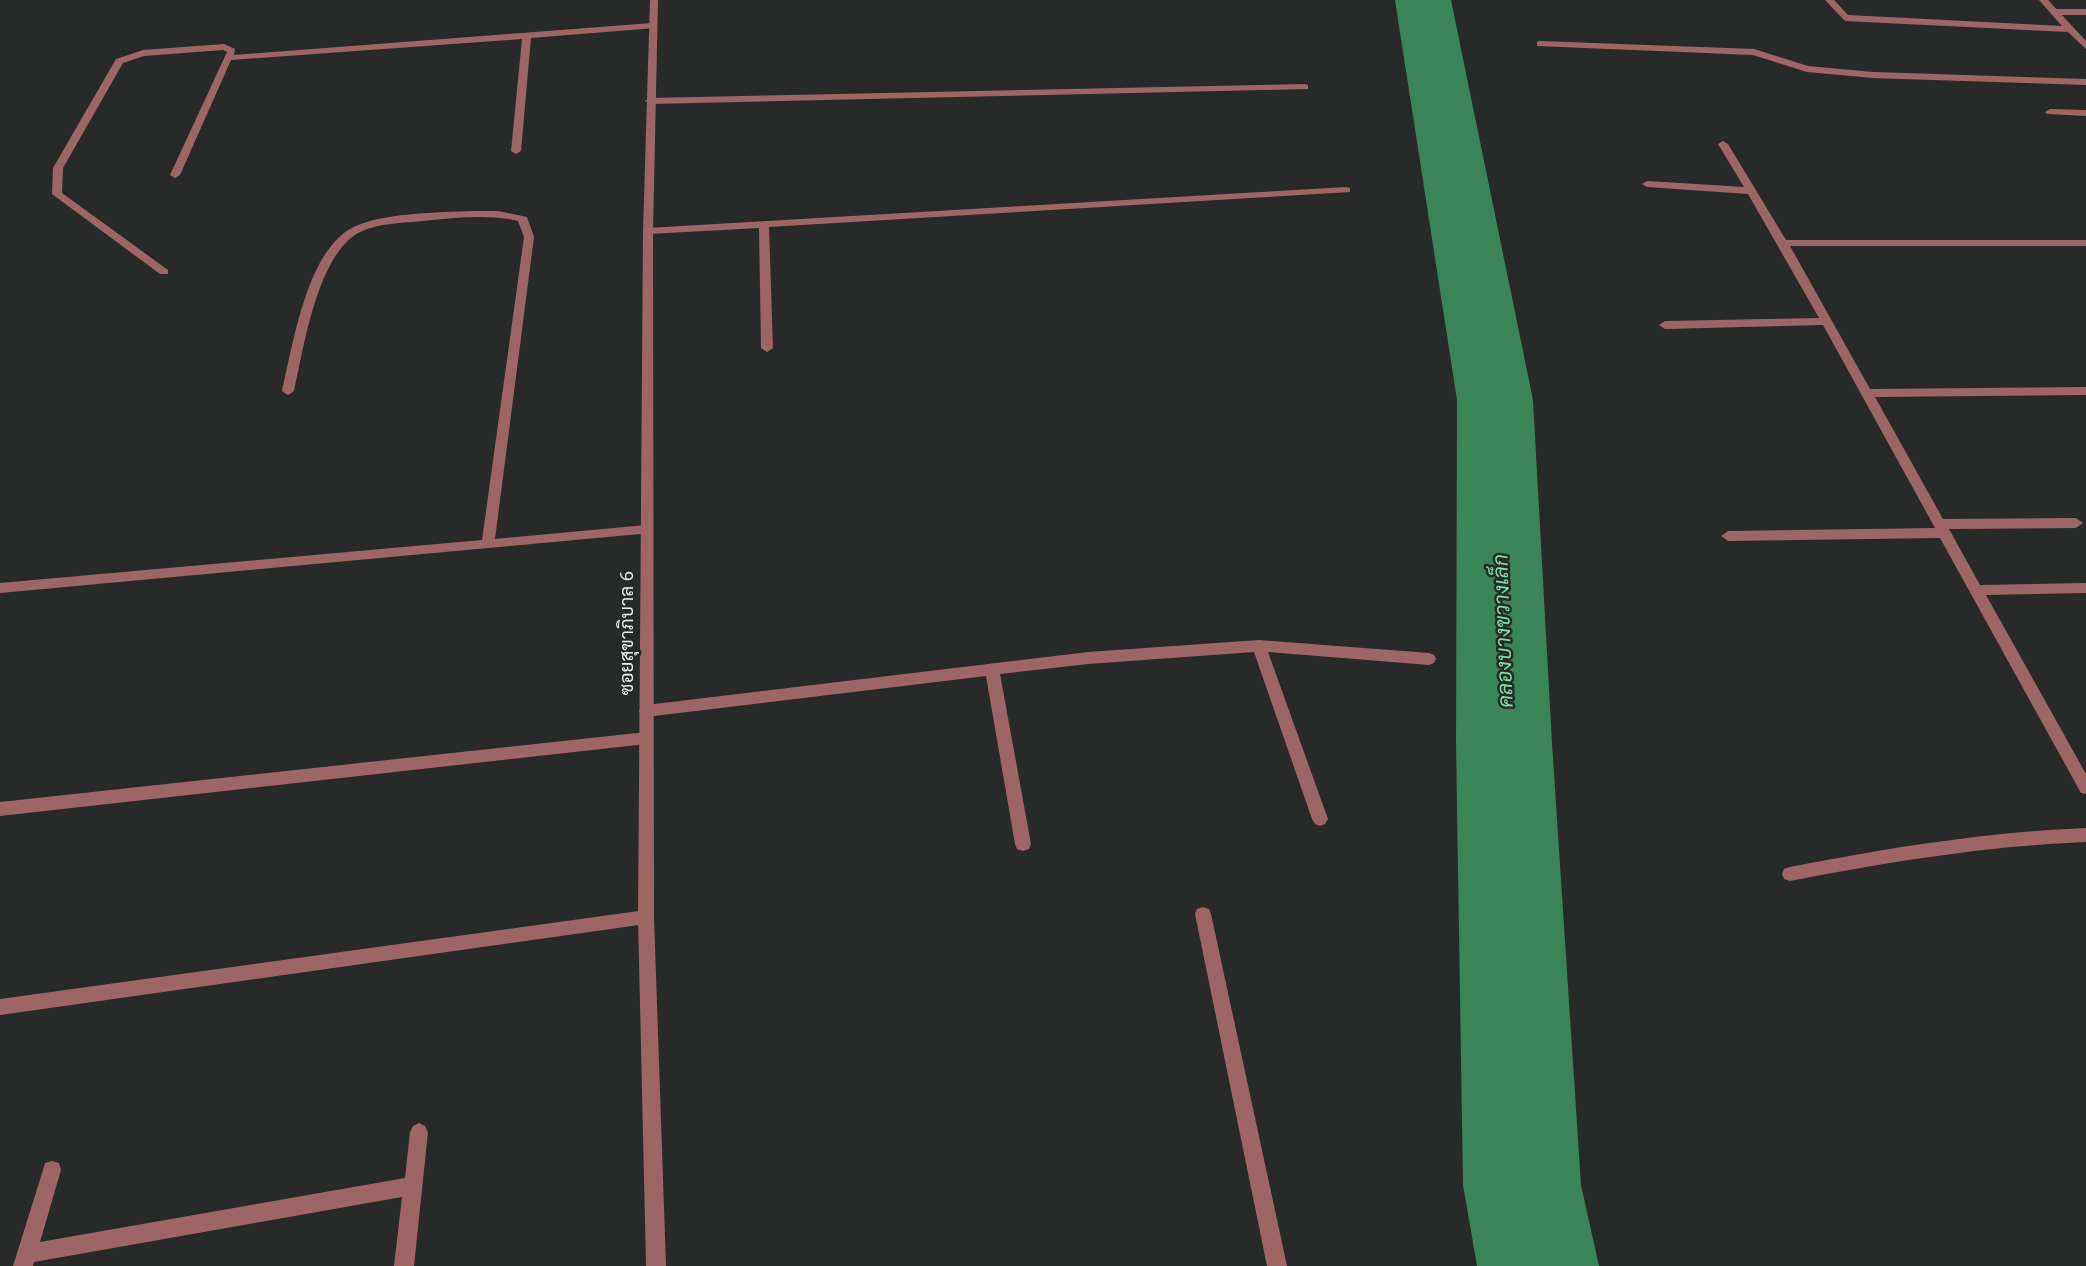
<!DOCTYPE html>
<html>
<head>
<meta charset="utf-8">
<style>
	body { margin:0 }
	canvas { display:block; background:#272a28 }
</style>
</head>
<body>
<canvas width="2086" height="1266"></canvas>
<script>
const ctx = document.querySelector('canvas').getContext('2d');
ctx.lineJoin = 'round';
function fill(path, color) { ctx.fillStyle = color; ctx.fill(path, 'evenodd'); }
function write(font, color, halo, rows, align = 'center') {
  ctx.font = font + ' Ubuntu,Sarabun,sans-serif'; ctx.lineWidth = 5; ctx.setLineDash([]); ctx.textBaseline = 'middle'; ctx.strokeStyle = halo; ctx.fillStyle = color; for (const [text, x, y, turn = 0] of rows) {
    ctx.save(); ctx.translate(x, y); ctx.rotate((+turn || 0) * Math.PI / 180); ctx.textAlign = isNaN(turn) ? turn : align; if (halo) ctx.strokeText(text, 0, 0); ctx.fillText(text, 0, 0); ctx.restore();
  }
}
fill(new Path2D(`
	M1395,0h56l82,400 19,343 29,442 18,81h-122l-14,-81 -7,-442 1,-343z`), '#398458');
fill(new Path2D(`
	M2086,9v6h-32l-4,-3 4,-3z
	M652,23l4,3 -1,2 -124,10 -10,113 -5,3 -5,-3 11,-112 -291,21 -51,115 -5,3 -5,-3 57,-123 -4,-2 -79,6 -21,7 -60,105 -1,25 106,77v4h-8l-108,-80 1,-26 63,-109 27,-9 81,-6 11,5 -1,6z
	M1305,84l3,1v4l-658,15 -5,-3 5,-3z
	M1346,187l4,1v4l-581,35 4,121 -6,4 -6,-4 -2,-120 -111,6 -5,-3 5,-3z
	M473,211h25l29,6 7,20 -39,302 151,-14 7,5 -2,3 -651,60v-10l482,-43 42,-303 -6,-16c-31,-7 -63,-3 -95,0 -21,2 -44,2 -63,11 -43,22 -56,116 -66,159l-6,4 -6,-4c11,-46 24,-136 68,-162 26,-16 92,-17 123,-18z
	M419,1123l6,3 3,6 -14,134h-20l8,-69 -368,65 -1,4h-20l30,-96 2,-7 7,-2 7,2 2,7 -21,72 365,-64 5,-46 3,-6z`), '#9d6566');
fill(new Path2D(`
	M1825,0h9l14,15 214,11 -23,-26h9l38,41v8l-18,-17 -223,-11z
	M1540,41l214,8 54,17 65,6 213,7v6l-213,-7 -66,-6 -54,-17 -216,-9v-4z
	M2050,109l36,1v6l-39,-2 -2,-2z
	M1723,141l5,3 58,96h300v6h-296l80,143 216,-2v8l-211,2 68,122 133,-1 7,5 -7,5 -127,1 31,56 106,-2v10l-100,2 100,179v20l-5,-1 -141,-255 -212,3 -7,-5 7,-5 207,-3 -112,-203 -158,4 -6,-4 6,-4 154,-3 -71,-124 -101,-7 -5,-3 5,-3 97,6 -26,-43z
	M1259,640l170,13 5,2 2,4 -2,4 -5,2 -161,-13 60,167 -3,5 -5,2 -5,-2 -3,-5 -58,-167 -166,12 -88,10 31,170 -2,5 -6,2 -6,-2 -2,-5 -29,-168 -340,41 -5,-2 -2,-4 2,-4 5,-2 442,-53z
	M646,732l5,2 2,4 -2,4 -5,2 -646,72v-14z
	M2086,828v14c-100,4 -198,20 -296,39l-6,-2 -2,-5 2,-5 6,-2c98,-19 196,-35 296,-39z
	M1203,907l6,2 2,5 76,352h-20l-72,-352 2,-5z
	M646,910l6,2 2,5 -2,5 -6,2 -646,91v-16z`), '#9d6566');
fill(new Path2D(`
	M650,0h8l-5,231 1,686 12,349h-20l-8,-349 5,-686z`), '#9d6566');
write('19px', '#ebedec', '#272a28', [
	["ซอยสุขาภิบาล 6",627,633,-90]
]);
write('italic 21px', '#7ce2a3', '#272a28', [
	["คลองบางขวางเล็ก",1503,631,-92]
]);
</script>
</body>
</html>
